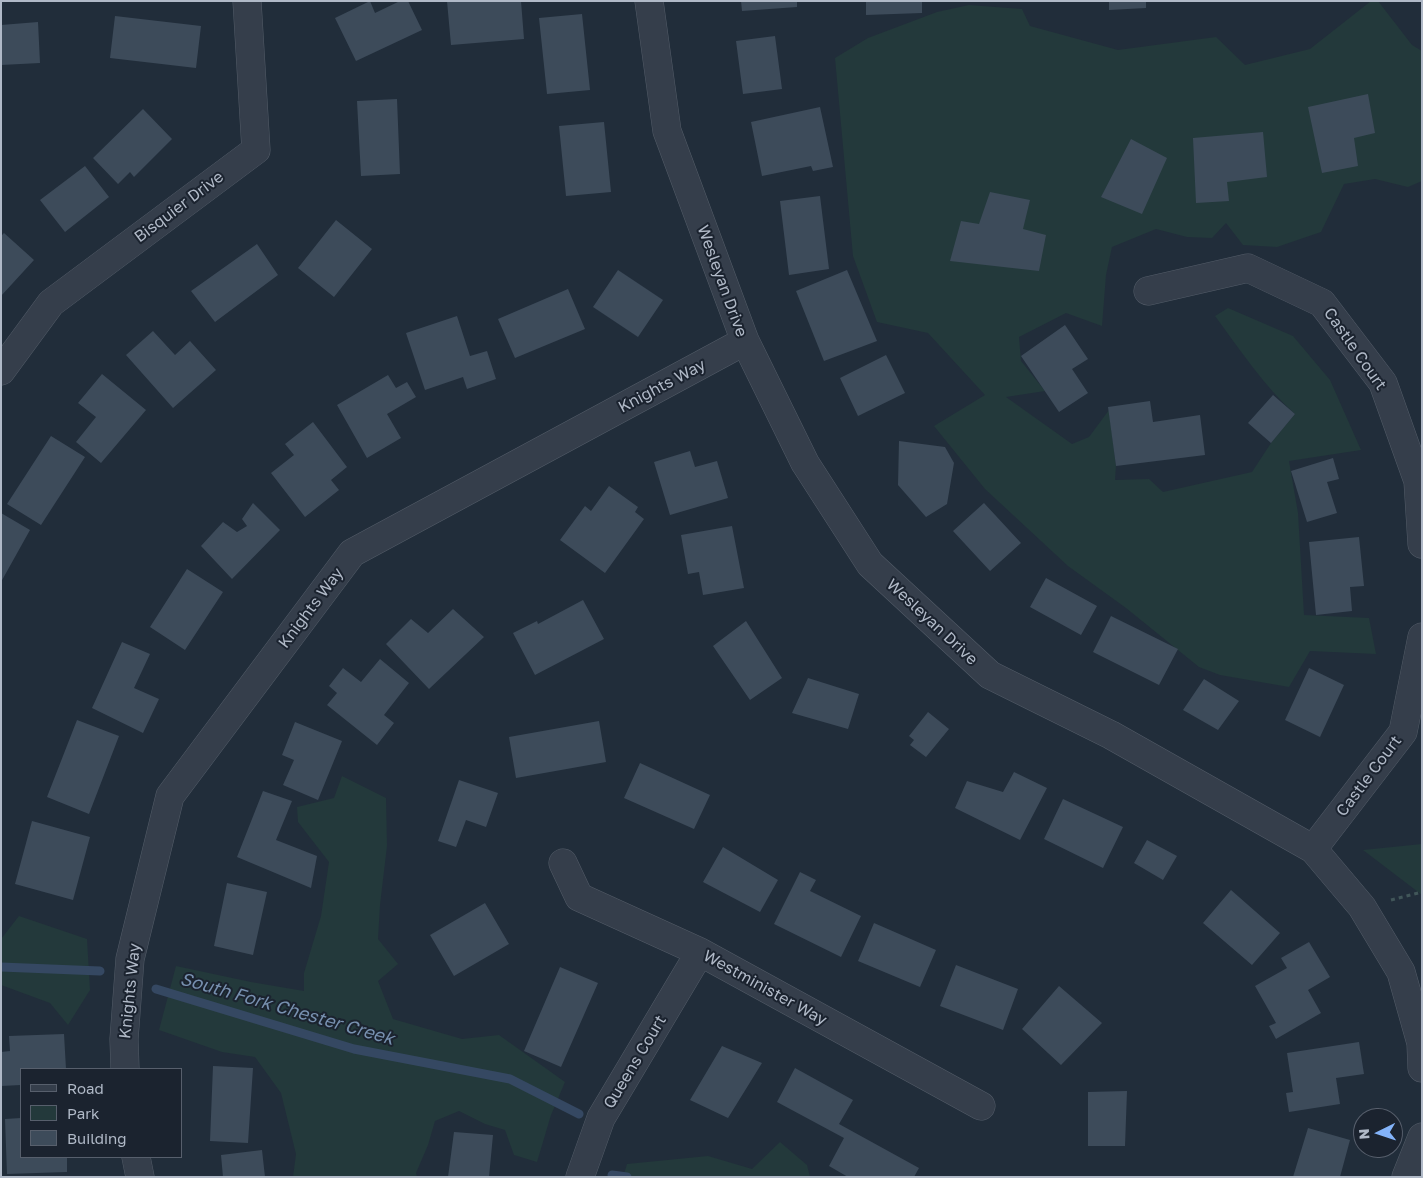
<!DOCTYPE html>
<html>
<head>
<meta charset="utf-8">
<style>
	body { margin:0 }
	#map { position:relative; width:1423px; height:1178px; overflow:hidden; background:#212d3a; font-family:"Golos Text",sans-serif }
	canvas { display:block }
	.frame { position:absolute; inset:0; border:2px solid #b0b9c7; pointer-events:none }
	.legend { position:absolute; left:20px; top:1068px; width:162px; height:90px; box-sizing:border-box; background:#1b232f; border:1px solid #575f6c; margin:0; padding:6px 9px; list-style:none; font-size:15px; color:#b0b9c7 }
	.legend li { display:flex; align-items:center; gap:10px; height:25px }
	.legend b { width:25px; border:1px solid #575f6c }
	.north { position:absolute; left:1353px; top:1108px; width:50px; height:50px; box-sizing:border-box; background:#1b232f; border:1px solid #575f6c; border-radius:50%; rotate:266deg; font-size:14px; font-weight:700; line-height:20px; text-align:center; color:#b0b9c7 }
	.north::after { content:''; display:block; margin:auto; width:18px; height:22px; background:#83b3f9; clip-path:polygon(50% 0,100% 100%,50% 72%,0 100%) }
</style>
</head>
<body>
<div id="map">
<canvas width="1423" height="1178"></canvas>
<div class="frame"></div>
<ul class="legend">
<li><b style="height:6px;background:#353e4b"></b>Road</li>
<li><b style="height:14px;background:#23393b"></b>Park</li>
<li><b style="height:14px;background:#3d4b5a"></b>Building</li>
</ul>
<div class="north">N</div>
</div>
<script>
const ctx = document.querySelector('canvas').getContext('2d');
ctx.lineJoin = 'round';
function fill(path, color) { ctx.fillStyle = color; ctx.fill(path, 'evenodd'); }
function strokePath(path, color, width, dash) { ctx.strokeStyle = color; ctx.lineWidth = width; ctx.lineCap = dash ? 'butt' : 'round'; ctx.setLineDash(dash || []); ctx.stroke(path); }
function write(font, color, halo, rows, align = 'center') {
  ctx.font = font + ' "Golos Text",sans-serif'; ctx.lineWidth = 4; ctx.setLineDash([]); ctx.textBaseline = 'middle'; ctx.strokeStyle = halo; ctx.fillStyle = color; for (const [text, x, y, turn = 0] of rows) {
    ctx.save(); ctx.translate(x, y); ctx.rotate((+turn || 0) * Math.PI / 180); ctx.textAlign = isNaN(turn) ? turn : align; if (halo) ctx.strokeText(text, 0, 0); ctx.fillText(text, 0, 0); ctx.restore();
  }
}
fill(new Path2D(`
	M1371,1h7l34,44 10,6v130l-14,6 -33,-8 -31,5 -23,48 -44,15 -34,-2 -17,-22 -14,15 -25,-1 -31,-8 -44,18 -6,28 -4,51 -36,-13 -47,24 2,24 24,30 -39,6 66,47 17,-7 20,-27 7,56 -1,14 34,-1 14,13 89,-20 19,-29 24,-29c-31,-28 -55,-64 -80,-98l13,-8 65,28 37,44 31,70 -72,11 9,52 6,102 65,3 7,36 -66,-3 -21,36 -69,-12 -21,-8 -73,-59 -58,-42 -83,-77 -51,-63 51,-31 -57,-62 -51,-11 -24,-66 -18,-198 33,-20 69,-26 32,-7 53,4 8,17 88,24 98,-13 29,28 65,-16z
	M342,776l44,22 1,48 -7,59 -2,34 20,25 -20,17 15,38 69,20 37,-4 66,47 -14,33 -14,47 -23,-7 -9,-25 -20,-6 -26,-13 -24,10 -7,24 -12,28 1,4h-124l3,-23 -15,-61 -26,-36 -33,-5 -63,-22 17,-64 75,16 53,9v-18l17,-57 8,-54 -31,-40 -1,-15 37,-9z
	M1422,844v51l-59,-45z
	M19,916l68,23 3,51 -22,35 -18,-22 -49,-18v-46z
	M780,1142l27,23 3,12h-187l4,-13 81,-8 44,13z`), '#23393b');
strokePath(new Path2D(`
	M1,967l99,4
	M156,989l198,60 156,30 69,35
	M612,1175l15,2`), '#354862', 9);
fill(new Path2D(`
	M370,1l5,12 25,-12h8l14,29 -66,31 -21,-43z
	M447,1h74l3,38 -73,6z
	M741,1h56v6l-55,4z
	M866,1h56v12l-56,2z
	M1109,1h37v7l-37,2z
	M582,14l8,76 -43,4 -8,-76z
	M115,16l86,10 -5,42 -86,-10z
	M38,22l2,41 -39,2v-40z
	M775,36l7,53 -39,5 -7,-53z
	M1368,94l7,39 -21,5 4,28 -36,7 -14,-66z
	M397,99l3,75 -39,2 -4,-75z
	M820,107l13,60 -20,4 -2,-5 -49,10 -11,-54z
	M143,109l29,30 -38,38 -4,-5 -12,12 -25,-26z
	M604,122l7,70 -45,4 -7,-70z
	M1263,132l4,45 -40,5 2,19 -33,2 -3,-65z
	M1131,139l36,19 -25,56 -41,-17z
	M85,166l24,31 -44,35 -25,-32z
	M990,192l40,8 -7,29 23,6 -7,36 -89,-10 11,-40 18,3z
	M820,196l9,73 -40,6 -9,-74z
	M336,220l36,29 -38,48 -36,-29z
	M4,233l30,27 -33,36v-60z
	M257,244l21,31 -63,47 -24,-31z
	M618,270l45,30 -25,37 -45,-30z
	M847,270l30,71 -53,20 -28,-70z
	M568,289l17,40 -70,29 -17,-39z
	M457,316l13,40 17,-5 9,28 -29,10 -4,-12 -38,13 -19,-57z
	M1065,325l23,34 -16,10 16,24 -29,19 -38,-56z
	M153,331l22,24 15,-14 26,29 -43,38 -47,-53z
	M886,355l19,38 -47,23 -18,-38z
	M102,374l44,36 -45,53 -25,-21 20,-25 -18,-14z
	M388,375l8,13 11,-6 9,15 -29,17 14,24 -34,20 -30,-53z
	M1273,395l22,19 -24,29 -23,-20z
	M1150,401l3,21 47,-7 5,40 -89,11 -8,-59z
	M313,422l34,45 -16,13 8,10 -34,27 -34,-44 23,-18 -9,-11z
	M51,436l34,21 -44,68 -34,-21z
	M899,441l46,6 9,16 -7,41 -21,13 -28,-32z
	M690,451l5,16 22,-6 11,37 -58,17 -16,-53z
	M1333,458l6,21 -12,3 10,31 -30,9 -16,-51z
	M609,486l29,21 -3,5 9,7 -39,54 -45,-33 25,-34 6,5z
	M253,503l27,27 -48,49 -31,-33 22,-24 14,10 10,-6 -5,-7z
	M984,503l37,40 -31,28 -37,-40z
	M1,513l29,17 -29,52z
	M732,526l12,62 -41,7 -4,-23 -11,2 -7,-39z
	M1359,537l5,49 -14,1 2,24 -36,4 -7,-73z
	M187,569l36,23 -38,58 -35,-23z
	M1046,578l51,28 -16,29 -51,-28z
	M583,600l21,39 -69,36 -22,-42 24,-12 1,3z
	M453,609l31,28 -55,52 -43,-45 25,-25 17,14z
	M1111,616l67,33 -19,36 -66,-33z
	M746,621l36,57 -32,22 -37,-54z
	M122,642l28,12 -16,34 25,11 -16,34 -51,-25z
	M380,659l29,24 -25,32 10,8 -17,22 -50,-40 10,-12 -8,-7 14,-18 18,14z
	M1309,668l35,17 -24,52 -35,-17z
	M808,678l51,16 -11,35 -56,-16z
	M1204,679l35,22 -21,29 -35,-20z
	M928,712l21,17 -23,28 -16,-12 4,-5 -5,-4z
	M77,720l42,16 -30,78 -42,-17z
	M599,721l7,41 -90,16 -7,-41z
	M295,722l47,19 -24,59 -35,-15 11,-25 -12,-5z
	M640,763l70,32 -16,34 -70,-31z
	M1014,772l33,16 -27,52 -65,-32 12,-27 36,11z
	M459,780l39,13 -12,34 -20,-7 -10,27 -18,-6z
	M263,791l29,10 -16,39 41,16 -6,32 -74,-31z
	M1063,799l60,28 -20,41 -59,-29z
	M32,821l58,16 -17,63 -58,-16z
	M1147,840l30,16 -14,24 -29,-17z
	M723,847l55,33 -18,32 -57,-30z
	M800,872l16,8 -6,11 51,25 -20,41 -67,-33z
	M227,883l40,9 -14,63 -39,-9z
	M1231,890l49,43 -28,32 -49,-42z
	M485,903l24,41 -55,32 -24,-41z
	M874,923l62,27 -16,37 -62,-26z
	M1309,942l21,35 -22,13 13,23 -45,26 -7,-13 7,-3 -21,-37 32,-18 -6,-10z
	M956,965l62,24 -15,41 -63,-24z
	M560,967l38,16 -37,84 -37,-16z
	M1059,986l43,37 -41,42 -39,-36z
	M64,1034l2,35h-45v16l-20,1v-34l9,-1 -1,-15z
	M1359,1042l5,32 -28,4 4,26 -51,8 -3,-19 7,-1 -6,-39z
	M722,1046l40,17 -34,55 -38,-18z
	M213,1066l40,2 -5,75 -38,-2z
	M795,1068l58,32 -14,24 80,44 -5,9h-66l-19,-11 15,-28 -67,-36z
	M1127,1091l-2,55h-37v-54z
	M21,1118v39h46v15l-60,2 -2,-55z
	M1308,1128l42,12 -10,37h-47z
	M454,1132l39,3 -4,42h-41z
	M262,1150l3,27h-42l-2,-22z`), '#3d4b5a');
const minor = new Path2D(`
	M649,1l18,130 78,210 60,122 65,101 120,111 121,60 202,114 49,58 39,65 20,71 1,25
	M1148,291l100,-23 74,35 61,80 35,98 4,63
	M1,371l50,-68 205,-153 -9,-149
	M1313,849l90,-117 19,-95
	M563,863l16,34 121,55 281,154
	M125,1069l-1,-30 6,-80 40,-163 182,-243 393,-212
	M136,1157l4,20
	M580,1177l21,-59 99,-166
	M1406,1177l16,-40`);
strokePath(minor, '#535c68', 29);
strokePath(new Path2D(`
	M1391,900l31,-8`), '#415659', 3, [4, 4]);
strokePath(minor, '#353e4b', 28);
write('16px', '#b0b9c7', '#1b232f', [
	["Bisquier Drive",179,207,-37],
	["Wesleyan Drive",722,281,70],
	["Castle Court",1355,349,55],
	["Knights Way",662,386,-28],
	["Knights Way",311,608,-53],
	["Wesleyan Drive",932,622,43],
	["Castle Court",1369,776,-53],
	["Westminister Way",765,988,29],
	["Knights Way",130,991,-84],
	["Queens Court",635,1062,-59]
]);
write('italic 18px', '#7790af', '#1b232f', [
	["South Fork Chester Creek",287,1009,16]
]);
</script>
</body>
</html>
